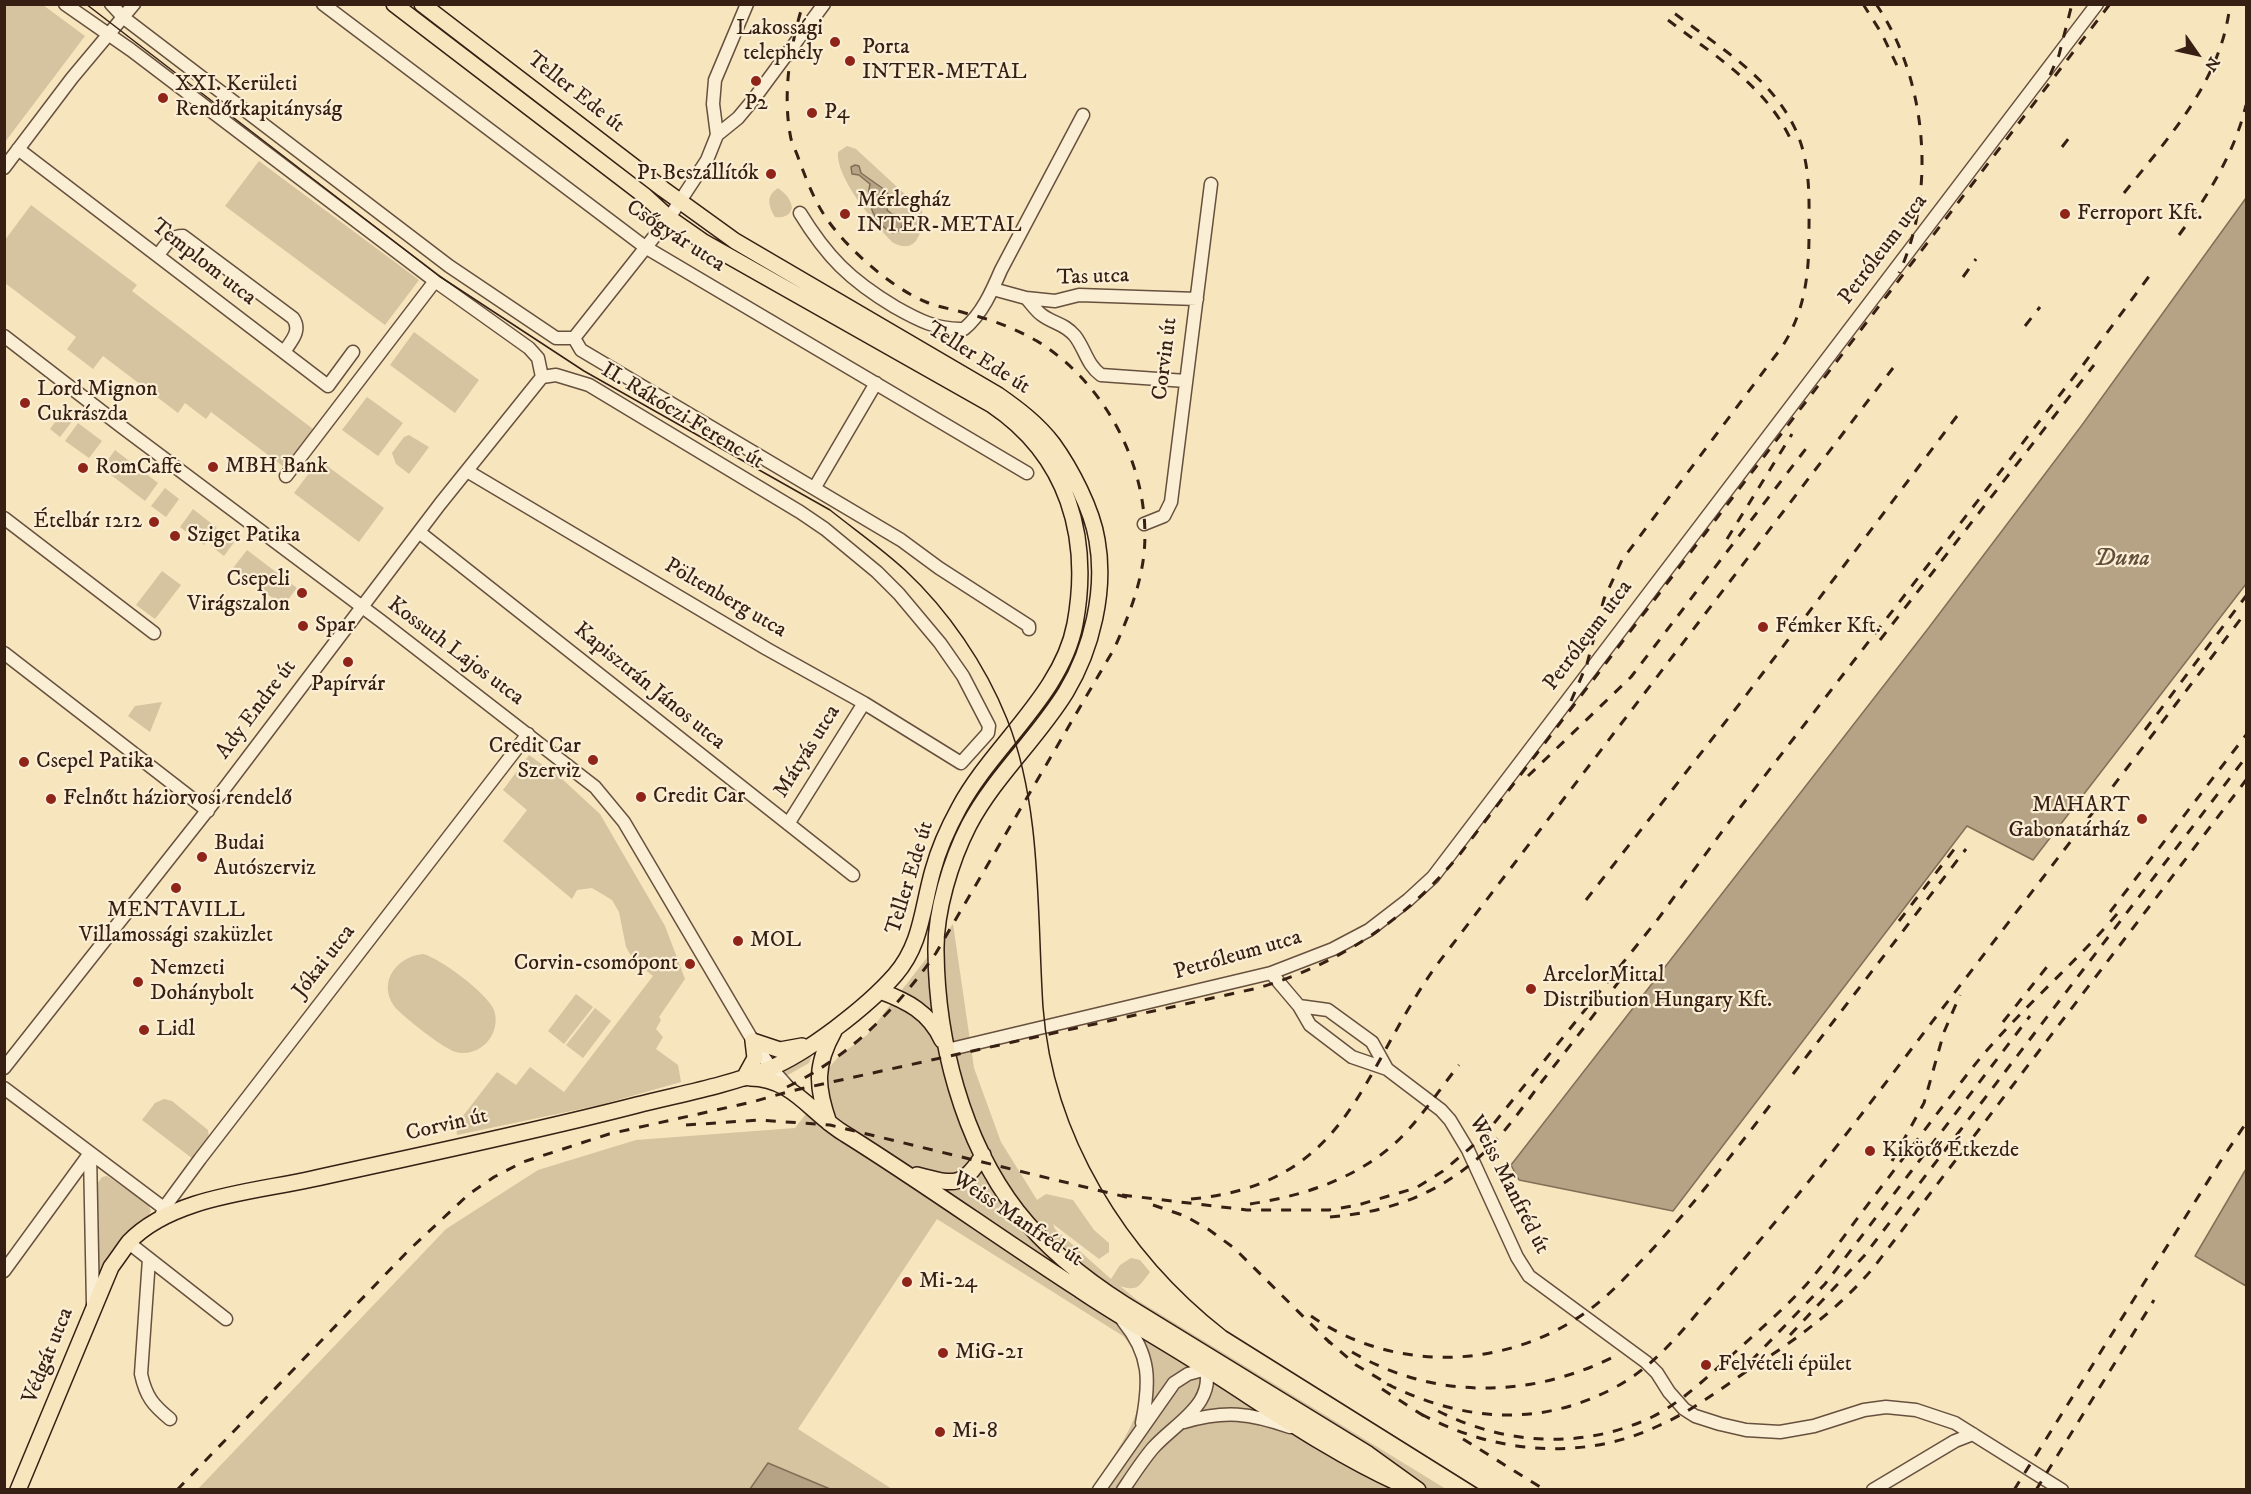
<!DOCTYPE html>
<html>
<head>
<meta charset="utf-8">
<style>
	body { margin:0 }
	#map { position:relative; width:2251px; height:1494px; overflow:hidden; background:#f7e5bd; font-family:"IM FELL DW Pica",serif }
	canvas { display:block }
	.frame { position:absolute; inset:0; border:6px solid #371f14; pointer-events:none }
	.north { position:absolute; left:2167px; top:24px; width:60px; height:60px; -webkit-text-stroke:4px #faeed4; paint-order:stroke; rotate:124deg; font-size:16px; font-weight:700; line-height:24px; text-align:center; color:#371f14 }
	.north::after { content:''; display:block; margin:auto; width:21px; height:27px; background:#371f14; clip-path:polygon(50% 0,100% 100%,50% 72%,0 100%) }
</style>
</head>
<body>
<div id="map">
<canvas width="2251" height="1494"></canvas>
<div class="frame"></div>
<div class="north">N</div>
</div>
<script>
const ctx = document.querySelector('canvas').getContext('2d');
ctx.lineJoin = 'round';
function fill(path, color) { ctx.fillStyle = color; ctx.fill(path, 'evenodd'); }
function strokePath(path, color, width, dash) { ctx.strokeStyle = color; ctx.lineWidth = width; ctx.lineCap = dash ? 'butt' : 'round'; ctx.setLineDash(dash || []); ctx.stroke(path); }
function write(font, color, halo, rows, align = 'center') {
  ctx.font = font + ' "IM FELL DW Pica",serif'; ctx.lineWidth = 4.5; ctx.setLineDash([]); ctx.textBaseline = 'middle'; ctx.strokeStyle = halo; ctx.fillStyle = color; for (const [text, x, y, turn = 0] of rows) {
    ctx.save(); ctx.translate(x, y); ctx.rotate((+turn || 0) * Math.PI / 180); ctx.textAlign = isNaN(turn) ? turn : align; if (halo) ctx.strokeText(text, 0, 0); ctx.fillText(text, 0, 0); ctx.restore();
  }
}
fill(new Path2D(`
	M5,4l38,1 42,31 -80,106z
	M847,146l9,3 66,61c2,20 -5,47 -30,32 -17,-18 -57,-65 -54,-90z
	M259,161l160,119 -34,45 -160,-119z
	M778,188c7,5 13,11 14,20 -3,8 -8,10 -17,9 -7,-12 -9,-21 3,-29z
	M31,205l106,80 -5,6 181,138 -29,38 -73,-55 -5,7 -21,-16 -7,10 -75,-57 -10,13 -26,-20 9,-12 -71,-54v-43z
	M414,332l65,48 -24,33 -65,-48z
	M367,397l36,26 -25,33 -36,-26z
	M63,411l11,8 -14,18 -10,-8z
	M78,423l24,18 -13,17 -24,-17z
	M409,435l20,12 -20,27 -13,-10 -4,-11 12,-16z
	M115,450l43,33 -13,18 -43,-33z
	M319,460l65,48 -25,34 -65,-49z
	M165,488l14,11 -13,18 -15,-11z
	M193,509l24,19 -13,17 -24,-18z
	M221,531l14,10 -11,15 -13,-10z
	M247,550l50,38 -14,18 -50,-38z
	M162,571l19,14 -26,34 -19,-14z
	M162,702l-12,30 -22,-16 7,-10z
	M529,755l32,23 39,36 65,112 20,53 -26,38 2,3 -5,9 7,8 -7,12 22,16 3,17 -81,23 -143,30 -1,-10 41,-53 19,13 14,-18 34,25 89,-116 -19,-15 -8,-14 -7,-35 -7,-12 -20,-12 -15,2 -5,9 -69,-58 24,-31 -24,-20z
	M953,924l21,144 27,74 36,58 9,-6 27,6 21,30 15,13v9l-10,7 -46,-35 2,5 56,50 9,-14 11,-7 9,2 10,12c-11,14 -12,20 -30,14l17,14 309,189h-354c24,-38 68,-90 43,-138 -3,-5 -8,-10 -12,-15l-186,-117 -139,210 94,60h-62l-62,-26 -18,27h-553l249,-261 92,-59 98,-30 159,-12 33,-42v-17l11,-13 28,-21z
	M423,954c17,4 65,40 71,56 8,24 -14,48 -38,42 -11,-2 -55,-37 -62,-46 -17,-25 4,-50 29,-52z
	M576,994l17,13 -29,37 -16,-13z
	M595,1008l16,13 -28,37 -17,-13z
	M813,1052l-4,11 -23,13 -8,-9z
	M164,1099l8,2 36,29 1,9 -16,20 -51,-39 13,-17z
	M107,1176l41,28 3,7 -2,4 -22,19 -28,41 -2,-1 -2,-87 7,-10z`), '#d6c3a0');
const water = new Path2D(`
	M855,165l4,1 2,7 24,17 4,5 -2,15 5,4 11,2 1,5 -4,9 -7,3c-18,-8 -28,-31 -23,-49l-11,-9 -7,-1 -1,-7z
	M2246,198v386l-213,276 -66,-34 -294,385 -154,-31 -8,-15 416,-535 155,-205z
	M2246,1169v117l-51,-30z
	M768,1463l62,26h-80z`);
fill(water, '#b6a284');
strokePath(water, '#836e57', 1.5);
const minor = new Path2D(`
	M65,4l66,46 304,231 94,67 9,10 4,19
	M111,4l13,14 325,248 107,72h18
	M323,4l322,243 382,226
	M717,135l-4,-31 2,-24 32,-76
	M18,149l310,237 25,-34
	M4,168l68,-90 62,-74
	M800,213c27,44 50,67 95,94 23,13 42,23 69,22 18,-15 28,-38 37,-59l82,-155
	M158,255c8,-10 12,-19 25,-19l110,82c9,13 -2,23 -9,34
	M993,289l33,9 29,3 24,-6 118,4
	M1026,298c5,5 10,13 16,17 12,9 22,8 33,21 10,13 12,29 26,39l85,6
	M4,336l118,91 259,194 214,166 29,35 129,219 18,27 17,19
	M574,338l7,12 320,190 38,28 90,58v3
	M574,338l95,-120 38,-58 10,-25 21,-17 15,-18 71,-96
	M467,471l300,178 97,54 97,60 27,-30 1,-7 -26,-50 -23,-33 -41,-49 -22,-22 -52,-43 -25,-17 -211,-127 -33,-10 -14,2
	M286,476l149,-195
	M815,487l61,-104
	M4,518l150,115
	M1144,524l20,-8 7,-14 40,-318
	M419,532l434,343
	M4,653l204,158
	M788,824l76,-121
	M1271,973l28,33 11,19 42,32 35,12 54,41 9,10 18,30 49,107 12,19 117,86 11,11 12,19 15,17 11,7 25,8 26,6 34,2 34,-6 50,-16 22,-3 30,3 39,13 107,67
	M1299,1006l29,4 44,32 15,27
	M947,1050l324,-77 62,-24 36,-19 39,-30 25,-23 664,-873
	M4,1068l217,-275 219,-289 102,-127
	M4,1088l165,124
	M90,1153l3,152
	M160,1219l4,-11 36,-49 328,-425
	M129,1243l97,76
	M149,1259l-8,115c5,23 12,31 29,45
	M4,1271l86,-118
	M1123,1321c28,34 27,61 19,102
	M1184,1422c41,-12 66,-9 106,5
	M1099,1490l75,-107 14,-9 22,-6
	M1123,1490c10,-15 19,-29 30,-42 23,-26 66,-45 51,-86
	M1873,1490l82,-49 18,-7`);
const major = new Path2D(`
	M422,4l241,185 72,52 263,154c20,14 40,29 55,49 18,25 39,65 44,96 9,50 -5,109 -31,152 -29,47 -71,84 -97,133 -18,35 -34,87 -33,127 1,88 26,188 81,259 30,38 66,67 107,93l244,150 50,36
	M880,991c27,10 49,21 62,49
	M753,1041l27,9 22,-4
	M744,1078l11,-20 -2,-17
	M750,1078c43,0 61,36 95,56 80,50 156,105 235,156 41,28 86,52 127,79 63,40 123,83 191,114
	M829,1123c-13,-36 -14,-58 5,-92
	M917,1175c36,9 45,14 66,-20
	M18,1490l93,-223c6,-8 12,-17 18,-25 43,-45 125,-50 183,-63 108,-24 217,-46 325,-74 43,-11 89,-19 131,-36 38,-15 99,-62 127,-94 27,-31 27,-67 38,-105 6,-22 15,-42 26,-62 33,-62 103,-114 116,-184 16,-87 -7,-168 -83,-219l-290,-164 -33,-23 -24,-22 -251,-192`);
strokePath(minor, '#67503e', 15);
strokePath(major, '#371f14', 18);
strokePath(minor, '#faeed4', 12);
strokePath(major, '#f7e5bd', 15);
strokePath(new Path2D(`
	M86,4l353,272 145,95 246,139c25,20 51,38 75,60 43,40 80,94 102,149 35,87 30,195 36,288 10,129 83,246 183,324l254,159`), '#371f14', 1.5);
strokePath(new Path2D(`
	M1863,4l19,30 19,40
	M1876,4c51,74 61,188 23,269
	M1668,20c45,35 97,65 122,118
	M2050,75l9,-20 13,-51
	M2062,147l10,-13
	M2124,193c45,-56 98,-113 106,-189
	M2179,235c29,-39 56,-83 67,-130
	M1963,277l13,-18
	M2025,326l15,-19
	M1727,539l65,-105
	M1880,640l214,-275
	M1571,701l16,-37 17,-65 18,-39 160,-213c23,-36 27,-72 27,-114 0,-25 1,-50 -4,-74 -14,-70 -78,-106 -131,-146
	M2145,730l101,-134
	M1528,776l103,-99 180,-235
	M1586,900l155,-198 216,-286
	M2110,912l136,-177
	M1899,921l60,-78
	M2003,1022l47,-59
	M1793,1074l173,-225
	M787,1087c62,-30 110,-78 149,-134l178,-304c14,-31 26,-61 30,-95 8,-83 -37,-170 -107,-213 -23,-13 -47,-22 -72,-28 -13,-4 -27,-6 -39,-11 -34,-14 -76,-51 -97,-80 -14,-19 -22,-41 -30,-62 -2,-7 -6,-14 -8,-21 -9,-44 -1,-93 12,-135
	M686,1125l73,-5 71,5 300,73
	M1892,1161l32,-58 20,-71 16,-37
	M1122,1195l125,15h82l29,-5 58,-17 27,-17 40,-34 175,-218 74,-101 351,-453 67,-90
	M1191,1199c159,-15 168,-125 245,-233l457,-598
	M1250,1204c52,-8 102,-24 142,-58 26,-23 46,-55 67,-81
	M1153,1205l32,11 23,13 26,19 96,95
	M1330,1217c62,-5 114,-25 159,-69 20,-21 37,-45 54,-68 27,-34 54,-69 80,-104
	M1311,1316c36,25 79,39 123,41 62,3 125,-19 171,-60 15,-13 28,-28 42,-42 45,-48 84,-99 124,-151
	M1790,1335l74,-79 382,-499
	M1325,1338l31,27 37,22
	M1352,1352c80,47 176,47 259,6
	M1751,1361l74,-77 205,-268
	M1387,1384c75,37 151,44 227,4 38,-20 64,-52 91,-84 20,-23 41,-47 61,-71 69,-81 131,-166 196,-250 95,-124 190,-247 284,-371
	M1382,1389l45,29
	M1438,1411c67,34 145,39 214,6 30,-15 55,-40 80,-62 25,-23 51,-45 74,-70 19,-22 36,-46 53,-69 37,-48 73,-96 110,-144 46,-59 106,-107 154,-165
	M1421,1414c72,39 161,48 237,12 32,-14 60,-35 89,-55 47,-30 91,-61 127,-104l372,-487
	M1463,1439l82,51
	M177,1490l232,-240 60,-56 25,-17 29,-15 86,-28 143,-32 39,-11 467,-103c81,-24 148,-68 202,-134l650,-850
	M2014,1490l206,-328 26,-39
	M2036,1490l118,-190`), '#371f14', 3, [10, 10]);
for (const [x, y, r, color] of [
	[835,42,6,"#8f2418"],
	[850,61,6,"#8f2418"],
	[756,81,6,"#8f2418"],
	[163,98,6,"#8f2418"],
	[812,113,6,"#8f2418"],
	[771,174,6,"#8f2418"],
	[845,214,6,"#8f2418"],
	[2065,214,6,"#8f2418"],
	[25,403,6,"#8f2418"],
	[213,467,6,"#8f2418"],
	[83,468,6,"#8f2418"],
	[154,522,6,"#8f2418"],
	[175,536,6,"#8f2418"],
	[302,593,6,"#8f2418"],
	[303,626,6,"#8f2418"],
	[1763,627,6,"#8f2418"],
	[348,662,6,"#8f2418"],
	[593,760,6,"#8f2418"],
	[24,762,6,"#8f2418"],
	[641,797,6,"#8f2418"],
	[51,799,6,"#8f2418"],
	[2142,819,6,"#8f2418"],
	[202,857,6,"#8f2418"],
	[176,888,6,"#8f2418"],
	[738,941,6,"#8f2418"],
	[690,964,6,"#8f2418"],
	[138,982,6,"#8f2418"],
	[1531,989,6,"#8f2418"],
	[144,1030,6,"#8f2418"],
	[1870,1151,6,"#8f2418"],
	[907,1282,6,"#8f2418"],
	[943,1353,6,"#8f2418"],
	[1706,1365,6,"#8f2418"],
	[940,1432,6,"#8f2418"]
]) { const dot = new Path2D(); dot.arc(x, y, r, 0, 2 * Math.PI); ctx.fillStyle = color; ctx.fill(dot); strokePath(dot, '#faeed4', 2); }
write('22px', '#371f14', '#faeed4', [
	["Lakossági",823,29,"right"],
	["telephely",823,54,"right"],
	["Porta",862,48],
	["INTER-METAL",862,73],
	["XXI. Kerületi",175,85],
	["Rendőrkapitányság",175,110],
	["P2",756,104,"center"],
	["P4",824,113],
	["P1 Beszállítók",759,174,"right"],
	["Mérlegház",857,201],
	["INTER-METAL",857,226],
	["Ferroport Kft.",2077,214],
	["Lord Mignon",37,390],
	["Cukrászda",37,415],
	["MBH Bank",225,467],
	["RomCaffe",95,468],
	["Ételbár 1212",142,522,"right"],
	["Sziget Patika",187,536],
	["Csepeli",290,580,"right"],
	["Virágszalon",290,605,"right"],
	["Spar",315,626],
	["Fémker Kft.",1775,627],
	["Papírvár",348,685,"center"],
	["Credit Car",581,747,"right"],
	["Szerviz",581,772,"right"],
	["Csepel Patika",36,762],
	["Credit Car",653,797],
	["Felnőtt háziorvosi rendelő",63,799],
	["MAHART",2130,806,"right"],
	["Gabonatárház",2130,831,"right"],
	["Budai",214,844],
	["Autószerviz",214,869],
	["MENTAVILL",176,911,"center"],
	["Villamossági szaküzlet",176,936,"center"],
	["MOL",750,941],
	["Corvin-csomópont",678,964,"right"],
	["Nemzeti",150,969],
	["Dohánybolt",150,994],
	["ArcelorMittal",1543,976],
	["Distribution Hungary Kft.",1543,1001],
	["Lidl",156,1030],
	["Kikötő Étkezde",1882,1151],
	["Mi-24",919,1282],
	["MiG-21",955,1353],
	["Felvételi épület",1718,1365],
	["Mi-8",952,1432]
], 'left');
write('22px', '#371f14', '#faeed4', [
	["Teller Ede út",575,93,38],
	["Csőgyár utca",675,237,33],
	["Petróleum utca",1884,250,-53],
	["Templom utca",203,263,38],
	["Tas utca",1093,278,-2],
	["Teller Ede út",978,359,32],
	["Corvin út",1166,359,-83],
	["II. Rákóczi Ferenc út",682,417,31],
	["Pöltenberg utca",725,599,30],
	["Petróleum utca",1589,636,-53],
	["Kossuth Lajos utca",455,652,37],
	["Kapisztrán János utca",649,687,39],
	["Ady Endre út",257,710,-53],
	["Mátyás utca",808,752,-58],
	["Teller Ede út",911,878,-73],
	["Petróleum utca",1238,956,-16],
	["Jókai utca",325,962,-52],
	["Corvin út",447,1126,-13],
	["Weiss Manfréd út",1508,1185,63],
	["Weiss Manfréd út",1017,1220,34],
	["Védgát utca",49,1356,-68]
]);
write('italic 24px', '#634d3b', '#faeed4', [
	["Duna",2122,560]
]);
</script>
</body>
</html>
